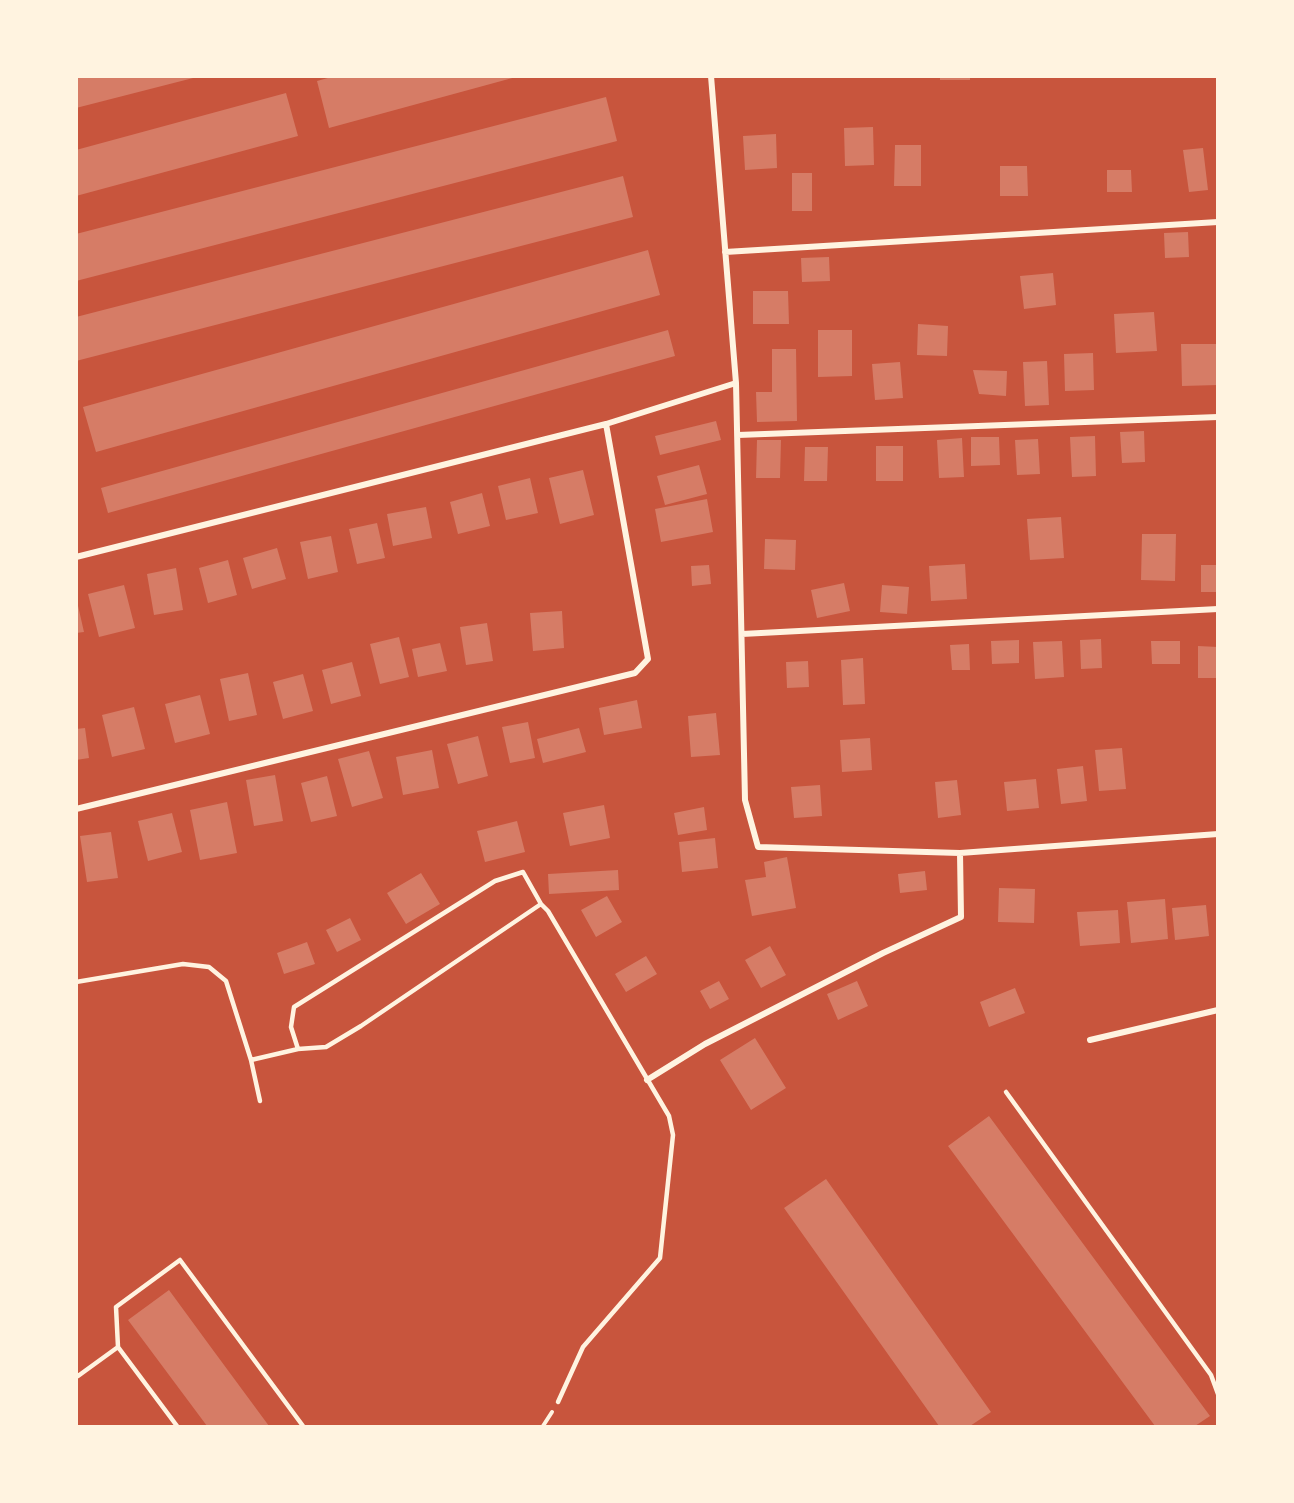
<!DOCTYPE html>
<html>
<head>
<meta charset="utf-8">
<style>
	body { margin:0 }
	#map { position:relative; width:1294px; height:1503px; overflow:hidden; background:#c8553d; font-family:"PT Sans",sans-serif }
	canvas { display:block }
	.frame { position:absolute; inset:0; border:78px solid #fff3e0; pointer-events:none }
</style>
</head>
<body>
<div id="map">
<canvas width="1294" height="1503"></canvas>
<div class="frame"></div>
</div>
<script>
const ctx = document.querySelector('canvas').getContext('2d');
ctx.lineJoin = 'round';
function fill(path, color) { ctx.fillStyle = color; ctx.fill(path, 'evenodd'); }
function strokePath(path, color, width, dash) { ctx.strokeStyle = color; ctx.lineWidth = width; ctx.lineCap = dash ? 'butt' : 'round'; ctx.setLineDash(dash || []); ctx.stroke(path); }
fill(new Path2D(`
	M76,76h121v1l-121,31z
	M335,76h181v1l-187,51 -12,-47z
	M940,76h30v4h-30z
	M286,93l12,43 -222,60v-46z
	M606,97l11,44 -541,140v-47z
	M873,127l1,38 -29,1 -1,-38z
	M776,134l1,34 -32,2 -2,-34z
	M895,145h26v41h-27z
	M1203,148l5,42 -19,2 -6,-42z
	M1000,166h27l1,30h-28z
	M1107,170h24l1,22h-25z
	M792,173h20v38h-20z
	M623,176l10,41 -557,144v-44z
	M1188,232l1,25 -24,1 -1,-25z
	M648,250l12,45 -564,157 -13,-45z
	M829,257l1,24 -28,1 -1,-24z
	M1053,273l3,32 -32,4 -4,-33z
	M753,291h35l1,33h-36z
	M1154,312l3,39 -41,2 -2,-39z
	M918,324l30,2 -1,30 -30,-1z
	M668,330l7,26 -567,157 -7,-25z
	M818,330h34v46l-34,1z
	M1181,344h36l1,41 -36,1z
	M772,349h24l1,72 -40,1 -1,-30h16z
	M1093,353l1,37 -29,1 -1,-37z
	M1047,361l2,44 -24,1 -2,-44z
	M900,362l3,36 -28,2 -3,-36z
	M973,370l34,1 -1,25 -27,-2z
	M716,421l5,19 -61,15 -5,-19z
	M1144,431l1,31 -23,1 -2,-31z
	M1095,436l1,40 -24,1 -2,-40z
	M971,437h28l1,28 -29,1z
	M962,438l2,39 -25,1 -2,-38z
	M1038,439l2,35 -23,1 -2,-35z
	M757,440h24l-1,38h-24z
	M876,446h27v35h-27z
	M805,447h23l-1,34h-23z
	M699,465l8,29 -42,11 -8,-29z
	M583,470l11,45 -34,9 -11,-46z
	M530,478l8,35 -32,7 -8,-34z
	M482,493l8,33 -32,8 -8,-32z
	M707,499l6,33 -52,10 -6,-33z
	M426,507l6,31 -39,8 -6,-32z
	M1061,517l3,41 -34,2 -3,-41z
	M377,523l8,35 -28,6 -8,-35z
	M1142,534h34l-1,47 -34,-1z
	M331,536l7,36 -30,7 -8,-37z
	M765,539l31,1 -1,30 -31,-1z
	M277,548l9,31 -34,10 -9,-31z
	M228,560l9,35 -29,8 -9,-35z
	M965,564l2,35 -36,2 -2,-35z
	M709,565l2,19 -19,2 -1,-20z
	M1201,565h17v27h-17z
	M176,568l7,42 -29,5 -7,-41z
	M844,583l6,28 -33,7 -6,-28z
	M124,585l11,43 -36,9 -11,-43z
	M882,585l27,2 -2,27 -27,-2z
	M76,597l8,35 -8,1z
	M562,611l2,37 -31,3 -3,-38z
	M487,623l6,38 -27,4 -6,-38z
	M399,637l10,40 -29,7 -10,-40z
	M1101,639l1,29 -21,1 -1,-29z
	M1019,640v23l-27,1 -1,-23z
	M1062,641l2,36 -29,2 -2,-37z
	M1151,641h29v23h-28z
	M440,643l7,28 -29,6 -6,-28z
	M969,644l1,26h-18l-2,-25z
	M1198,646l20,1v31h-20z
	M863,658l2,46 -22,1 -2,-45z
	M808,661l1,26 -22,1 -1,-26z
	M352,662l9,34 -30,8 -9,-34z
	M248,673l9,42 -28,6 -9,-42z
	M303,674l10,37 -30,8 -10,-37z
	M200,695l10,39 -35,9 -10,-39z
	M637,700l5,28 -38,7 -5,-27z
	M134,707l11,42 -33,8 -10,-42z
	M716,713l4,42 -29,2 -3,-41z
	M528,722l7,36 -25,5 -8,-36z
	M85,728l4,30 -13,2v-31z
	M579,728l7,24 -43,11 -6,-24z
	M478,736l10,40 -30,8 -11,-40z
	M870,738l2,32 -30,2 -2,-32z
	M1122,748l4,41 -27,2 -4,-41z
	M432,750l7,38 -36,7 -7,-38z
	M369,751l14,47 -31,9 -14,-48z
	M1083,766l4,35 -26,3 -4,-35z
	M275,775l8,46 -29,5 -8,-46z
	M327,776l10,40 -26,6 -10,-39z
	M1036,779l3,29 -32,3 -3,-29z
	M957,780l4,35 -23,3 -3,-36z
	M820,785l2,31 -28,2 -3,-31z
	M227,802l10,51 -37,7 -10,-50z
	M604,805l6,33 -40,8 -7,-33z
	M704,807l3,23 -29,5 -4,-22z
	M172,813l10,39 -34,9 -10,-40z
	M517,821l8,31 -40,10 -8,-31z
	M111,832l7,46 -31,4 -7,-46z
	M715,838l3,30 -36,4 -3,-30z
	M787,857l9,51 -44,8 -7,-36 21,-3 -2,-15z
	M618,870l1,20 -70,4 -1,-20z
	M925,871l2,19 -27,3 -2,-19z
	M421,873l19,31 -34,20 -19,-31z
	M999,888l36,1 -1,34 -36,-1z
	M607,896l15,26 -26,15 -15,-27z
	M1165,899l3,40 -37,4 -4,-41z
	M1206,905l3,31 -34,4 -3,-32z
	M1118,910l2,33 -40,3 -3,-34z
	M350,918l11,22 -24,12 -11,-22z
	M307,942l8,22 -31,10 -7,-21z
	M770,946l16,29 -25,13 -16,-28z
	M646,956l11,18 -31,18 -11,-18z
	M719,981l10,18 -19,10 -10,-18z
	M857,981l11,25 -30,14 -11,-26z
	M1015,988l10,25 -36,14 -9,-25z
	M755,1038l31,50 -35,22 -31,-50z
	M989,1116l221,300 -15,10h-40l-207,-280z
	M826,1179l165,233 -21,14h-31l-155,-218z
	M169,1290l41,56 59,80h-62l-79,-106z`), '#d67c66');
strokePath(new Path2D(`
	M543,1426l9,-14`), '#fff3e0', 4);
strokePath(new Path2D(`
	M541,904l-18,-32 -28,9 -201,126 -3,20 7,22 28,-2 35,-21 180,-122 7,7 121,205 4,19 -13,123 -77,89 -25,55
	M76,982l107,-18 26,3 17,14 25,79 9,41
	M251,1060l47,-11
	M1006,1092l205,283 7,19
	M76,1374l2,2 40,-29
	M177,1426l-59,-79 -2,-40 64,-47 123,166`), '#fff3e0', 4.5);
strokePath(new Path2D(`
	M711,76l25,307 9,417 13,47 202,6 258,-19
	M725,252l493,-30
	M738,435l480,-18
	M76,557l530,-133 130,-41
	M742,634l476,-25
	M76,809l559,-136 13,-14 -42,-235
	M1090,1040l128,-30
	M647,1080l58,-36 178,-91 78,-36 -1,-64`), '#fff3e0', 6);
</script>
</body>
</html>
